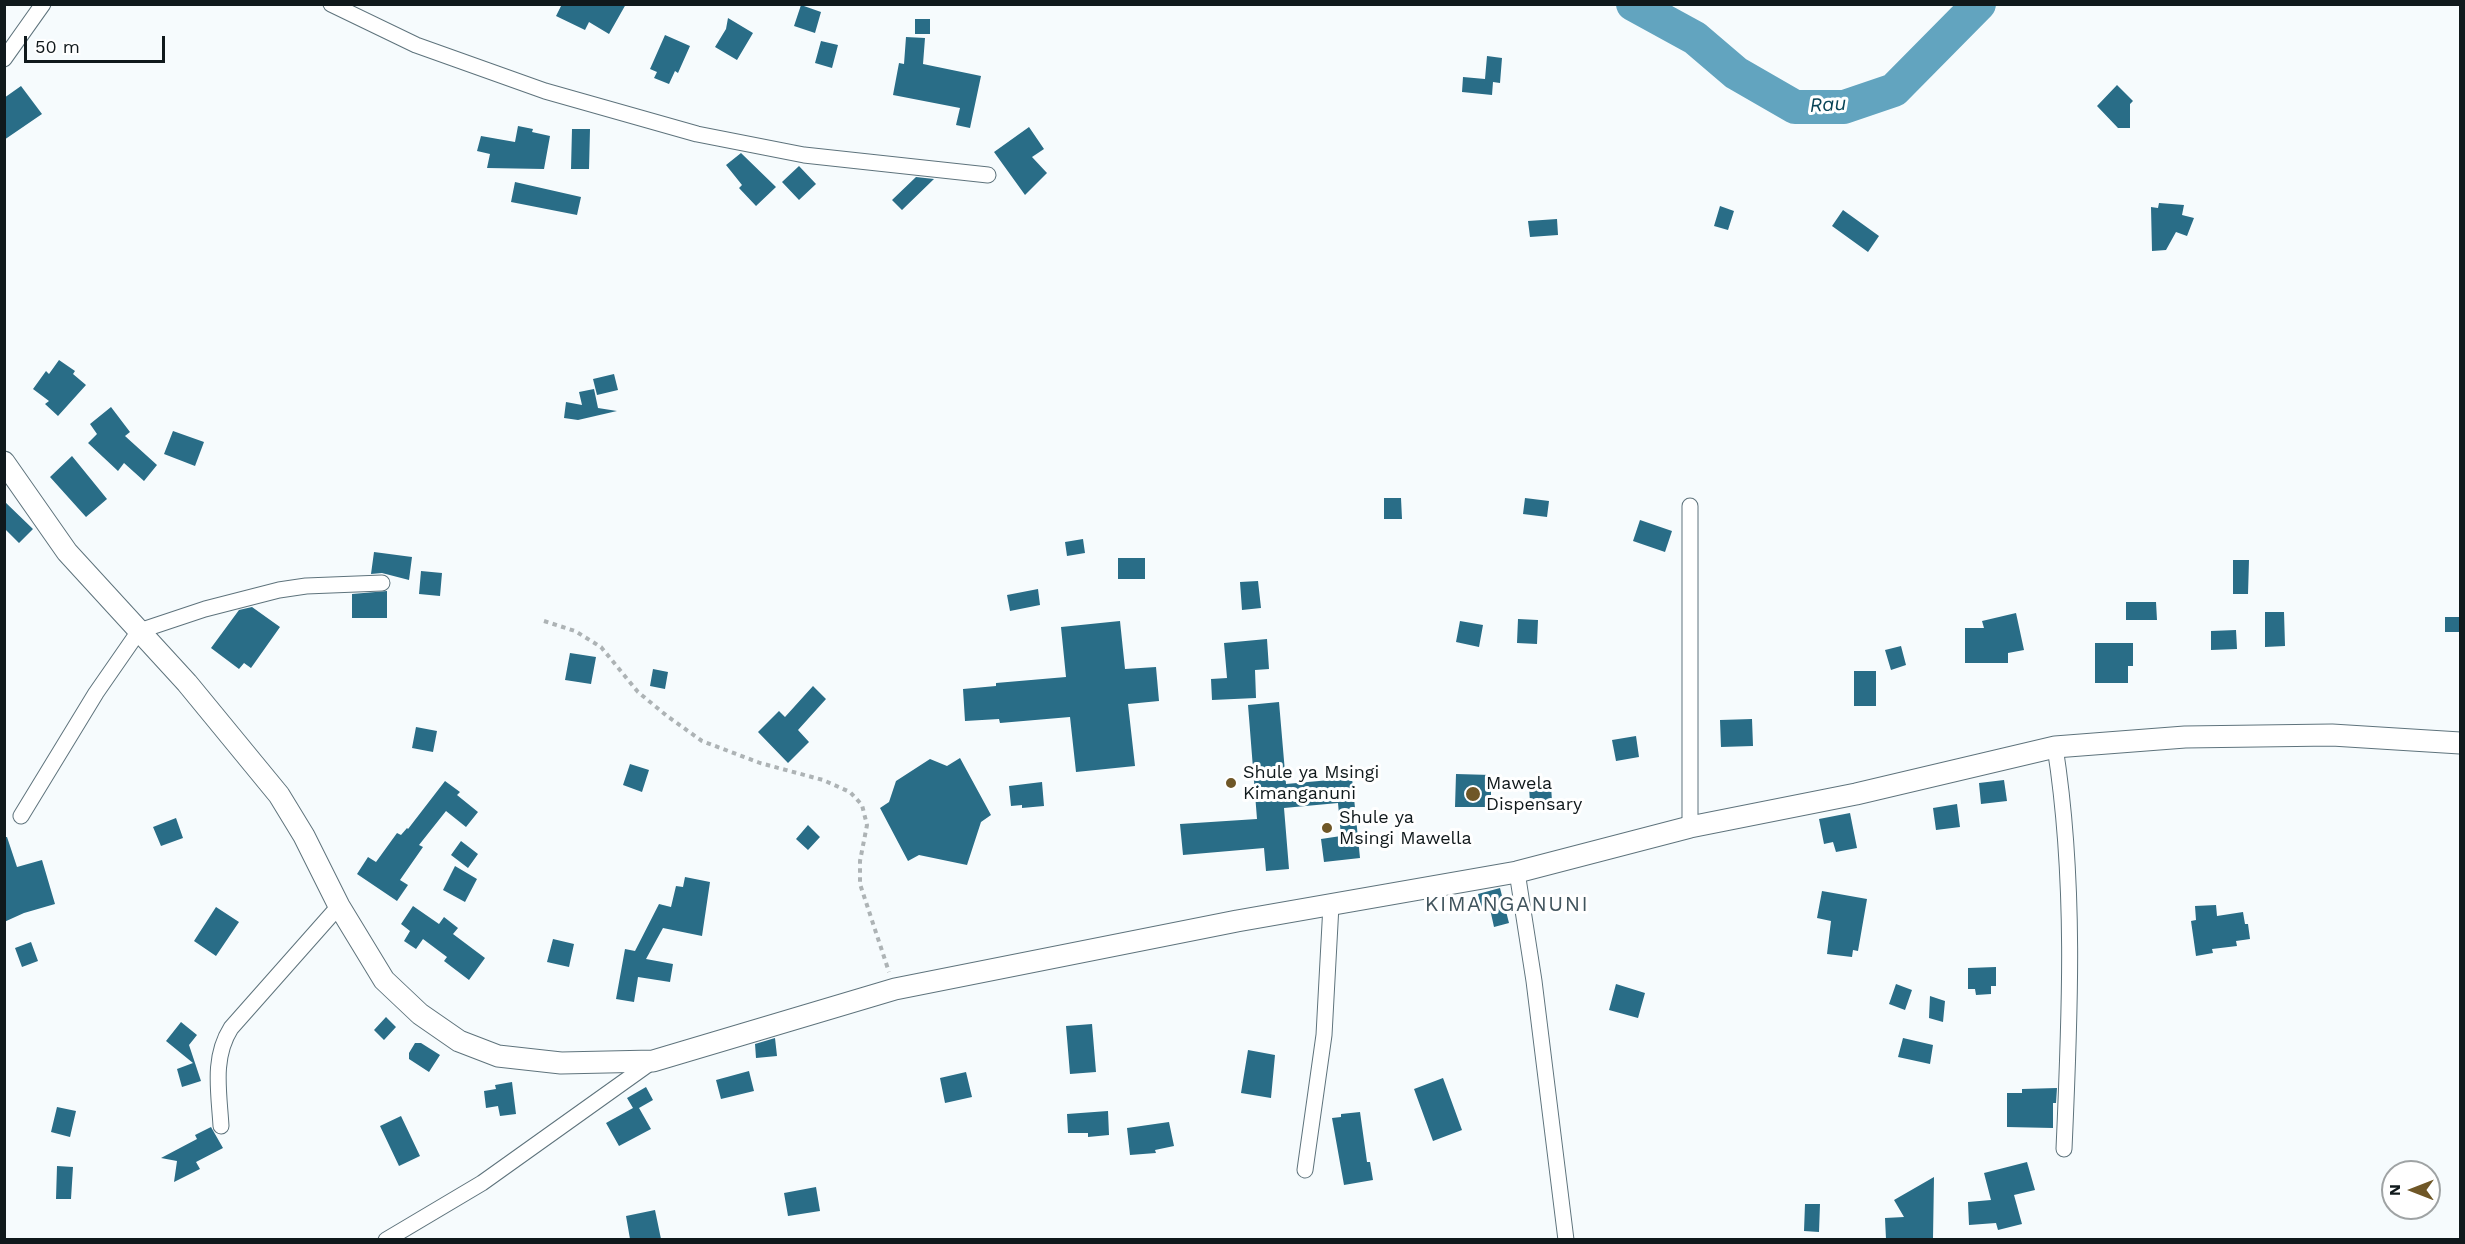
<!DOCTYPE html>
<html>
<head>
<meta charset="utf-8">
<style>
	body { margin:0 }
	#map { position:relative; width:2465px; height:1244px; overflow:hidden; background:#f6fbfd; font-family:"Work Sans",sans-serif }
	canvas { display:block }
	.frame { position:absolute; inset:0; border:6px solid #10191c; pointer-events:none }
	.north { position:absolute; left:2381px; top:1160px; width:60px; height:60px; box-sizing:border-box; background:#fff; border:2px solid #9fa3a4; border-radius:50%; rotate:270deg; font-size:16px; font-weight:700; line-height:24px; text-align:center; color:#10191c }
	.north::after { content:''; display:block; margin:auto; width:21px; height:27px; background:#6f5727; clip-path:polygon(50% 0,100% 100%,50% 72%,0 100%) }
	.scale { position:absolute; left:24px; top:36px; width:141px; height:27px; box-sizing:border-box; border:3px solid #10191c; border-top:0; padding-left:8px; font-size:18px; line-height:21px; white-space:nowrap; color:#10191c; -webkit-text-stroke:4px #fff; paint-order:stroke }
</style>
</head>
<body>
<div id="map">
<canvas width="2465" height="1244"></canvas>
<div class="frame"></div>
<div class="north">N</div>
<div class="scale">50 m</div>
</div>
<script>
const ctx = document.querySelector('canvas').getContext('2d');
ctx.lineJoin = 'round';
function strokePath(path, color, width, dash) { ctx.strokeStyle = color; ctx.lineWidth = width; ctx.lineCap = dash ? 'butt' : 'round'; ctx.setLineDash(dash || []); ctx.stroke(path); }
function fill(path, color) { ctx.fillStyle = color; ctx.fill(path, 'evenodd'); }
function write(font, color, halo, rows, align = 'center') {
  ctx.font = font + ' "Work Sans",sans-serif'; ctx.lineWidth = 6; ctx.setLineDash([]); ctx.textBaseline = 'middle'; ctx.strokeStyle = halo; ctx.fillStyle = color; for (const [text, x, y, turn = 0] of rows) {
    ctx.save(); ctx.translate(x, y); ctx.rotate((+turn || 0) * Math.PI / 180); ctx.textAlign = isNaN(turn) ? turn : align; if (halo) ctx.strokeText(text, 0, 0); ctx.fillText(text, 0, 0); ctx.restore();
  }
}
strokePath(new Path2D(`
	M1633,4l62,34 41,35 59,34h49l50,-17 85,-86`), '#62a4bf', 34);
fill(new Path2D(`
	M562,4h64l-17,30 -20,-12 -4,8 -29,-14z
	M801,5l20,7 -6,21 -21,-7z
	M728,18l25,15 -16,27 -22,-13 11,-18z
	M915,19h15v15h-15z
	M665,35l25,11 -12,27 -3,-2 -6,13 -15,-6 3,-6 -7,-3z
	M906,37l19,1 -2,26 58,12 -11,52 -14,-3 4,-17 -67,-13 6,-32 5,1z
	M821,41l17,4 -6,23 -17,-5z
	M1487,56l15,2 -2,25 -7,-1 -1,13 -30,-3 1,-15 22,2z
	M2117,85l16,16 -3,3v24h-12l-21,-22z
	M21,86l21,28 -38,26v-42z
	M518,126l15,3 -1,3 18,4 -6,33 -57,-1 3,-14 -13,-3 4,-15 34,6z
	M1029,127l15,22 -12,8 15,16 -22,22 -31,-43z
	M572,129h18l-1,40h-18z
	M741,153l35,34 -20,19 -17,-18 3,-3 -16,-20z
	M799,166l17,18 -17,16 -17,-18z
	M916,177l18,2 -32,31 -10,-10z
	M515,182l66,15 -4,18 -66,-13z
	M2159,203l25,2 -2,10 12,3 -7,18 -11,-4 -10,18 -14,1 -1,-44 7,1z
	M1720,206l14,5 -6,19 -14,-4z
	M1843,210l36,26 -11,16 -36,-26z
	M1557,219l1,16 -28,2 -2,-16z
	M59,360l16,11 -2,3 13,11 -28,31 -13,-12 4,-3 -16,-12 13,-18 3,3z
	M614,374l4,16 -21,5 -4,-16z
	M594,389l4,19 19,3 -39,9 -14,-2 2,-16 16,3 -3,-13z
	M111,407l19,25 -5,4 32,29 -13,16 -20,-18 -6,8 -30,-28 9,-9 -7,-10z
	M173,431l31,11 -9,24 -31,-12z
	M72,456l35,43 -21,18 -36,-40z
	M1384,498h17l1,21h-18z
	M1525,498l24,3 -2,16 -24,-3z
	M4,501l29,28 -14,14 -15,-15z
	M1640,520l32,11 -7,21 -32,-11z
	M1083,539l2,14 -18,3 -2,-14z
	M374,552l38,5 -3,23 -27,-7 -11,1z
	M1118,558h27v21h-27z
	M2233,560h16l-1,34h-15z
	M421,571l21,2 -2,23 -21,-2z
	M1258,581l3,27 -19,2 -2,-28z
	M1038,589l2,16 -30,6 -3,-16z
	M387,591v27h-35v-24z
	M2126,602h30l1,18h-31z
	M252,607l28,20 -29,41 -7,-5 -5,6 -28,-21 28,-38z
	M2265,612h19l1,34 -20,1z
	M2016,613l8,37 -16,3v10h-43v-35h19l-2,-7z
	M2445,617h15v15h-15z
	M1518,619l20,1 -1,24 -20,-1z
	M1120,621l5,48 31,-2 3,34 -31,3 7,62 -59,6 -6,-55 -70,6 -1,-4 -34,2 -2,-32 33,-3v-3l70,-6 -5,-50z
	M1460,621l23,4 -4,22 -23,-5z
	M2236,630l1,19 -26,1v-19z
	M1267,639l2,30 -14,1 1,28 -44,2 -1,-21 16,-1 -3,-35z
	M2095,643h38v23h-5v17h-33z
	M1901,646l5,19 -15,5 -6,-20z
	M570,653l26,4 -5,27 -26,-4z
	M653,669l15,3 -3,17 -15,-3z
	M1854,671h22v35h-22z
	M813,686l13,13 -28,31 11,12 -21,21 -30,-31 21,-21 6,6z
	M1279,702l7,82 66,-6 8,80 -36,4 -3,-23 20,-3 -3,-33 -54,5 5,61 -23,2 -2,-23 -81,7 -3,-31 77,-5 -9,-114z
	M1752,719l1,27 -32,1 -1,-27z
	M416,727l21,4 -4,21 -21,-4z
	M1636,736l3,21 -23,4 -4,-21z
	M960,758l31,57 -10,7 -14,43 -48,-10 -11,6 -28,-53 9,-6 7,-21 34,-22 17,7z
	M630,764l19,6 -7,22 -19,-7z
	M1456,774l35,1v32h-36z
	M2004,780l3,21 -26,3 -2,-21z
	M445,781l15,11 -3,3 21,17 -12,15 -20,-16 -27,34 4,2 -23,33 8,5 -11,16 -40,-27 11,-17 8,5 21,-29 4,2 6,-7 1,1z
	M1042,782l2,24 -22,2v-3l-11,1 -2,-20z
	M1551,785l1,17 -22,1 -1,-17z
	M1957,804l3,23 -24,3 -3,-22z
	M1850,813l7,35 -21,4 -3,-10 -9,2 -5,-25z
	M176,818l7,20 -22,8 -8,-19z
	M808,825l12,12 -12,13 -12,-11z
	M4,837h3l10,30 25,-7 13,44 -31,9 -20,9z
	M461,841l17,13 -10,14 -17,-13z
	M455,866l22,13 -12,23 -22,-12z
	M685,877l25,5 -8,54 -39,-8 -17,31 27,5 -3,18 -32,-5 -4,25 -18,-3 9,-50 10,2 24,-47 12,3 5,-21 7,1z
	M1500,888l9,35 -15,4 -4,-18 -8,2 -4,-17z
	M1822,891l45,8 -9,52 -5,-1 -1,7 -25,-3 4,-33 -14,-3z
	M2216,905l1,11 26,-4 2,12h3l2,15 -14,2 1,5 -25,3 1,4 -17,3 -5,-35 5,-1 -1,-14z
	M413,906l26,18 5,-7 14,11 -5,6 32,24 -16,22 -25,-19 3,-4 -24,-18 -7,10 -12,-8 6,-10 -9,-7z
	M216,907l23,15 -23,34 -22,-15z
	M553,939l21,5 -5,23 -22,-5z
	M31,942l7,19 -16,6 -7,-19z
	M1996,967v19h-5v8l-15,1 -1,-6h-7v-21z
	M1616,984l29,9 -7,25 -29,-8z
	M1896,984l16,6 -7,20 -16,-6z
	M1930,996l15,5 -2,21 -14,-4z
	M386,1017l10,10 -12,13 -10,-10z
	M181,1022l16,13 -8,10 12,36 -19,6 -5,-18 16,-6 -27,-22z
	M1092,1024l4,48 -26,2 -4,-48z
	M775,1038l2,18 -21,2 -1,-14z
	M1903,1038l30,7 -3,19 -32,-7z
	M415,1043h6l19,12 -11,17 -20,-13v-6z
	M1248,1050l27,5 -4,43 -30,-5z
	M749,1071l5,20 -33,8 -5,-19z
	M966,1072l6,25 -27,6 -5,-25z
	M1443,1078l19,52 -29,11 -19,-52z
	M512,1082l4,32 -16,2 -2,-10 -12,2 -2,-17 12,-2 -1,-4z
	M646,1087l7,13 -14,8 12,21 -32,17 -13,-23 27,-15 -6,-10z
	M2057,1088l-1,15h-3v25l-46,-1v-34h15v-4z
	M57,1107l19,4 -6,26 -19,-5z
	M1108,1111l1,24 -21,2v-4h-20l-1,-19z
	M1360,1112l7,50h3l3,18 -29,5 -12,-67 9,-1v-3z
	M401,1116l19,40 -21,10 -19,-40z
	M1169,1122l5,24 -19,4 1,3 -26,2 -3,-27z
	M211,1127l12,21 -27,14 4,7 -26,13 3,-21 -16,-3 36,-19 -2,-4z
	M2027,1162l8,28 -21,5 8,29 -24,6 -2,-7 -27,2 -1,-23 23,-2 -7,-27z
	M57,1166l16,1 -2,32h-15z
	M1934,1177l-1,61 -47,1 -1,-21 19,-1 -10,-17z
	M816,1187l4,24 -32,5 -4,-23z
	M1805,1204h15l-1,28 -15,-1z
	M655,1210l6,29h-31l-4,-23z`), '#296d87');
const street = new Path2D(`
	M331,4l85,41 129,46 152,43 107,21 184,20
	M4,59l39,-55
	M1690,506v321
	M2055,747c21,133 15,268 9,402
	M21,816l75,-123 43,-62 66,-22 74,-19 27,-4 76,-3
	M1517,872l17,109 32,259
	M221,1126c-2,-34 -9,-68 10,-98l108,-122
	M1305,1170l19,-135 7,-130
	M386,1240l96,-57 171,-122`);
const secondary = new Path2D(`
	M4,462l63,90 120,131 92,112 25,41 35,70 45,74 36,34 39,27 39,15 63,7 92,-2 242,-72 342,-68 280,-49 173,-45 166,-33 199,-47 130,-10 147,-2 128,8`);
strokePath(street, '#5e737c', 17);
strokePath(secondary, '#5e737c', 23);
strokePath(new Path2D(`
	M544,621l31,10 26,16 37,45 29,24 35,25 58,22 63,17 27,12 12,13 5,20 -7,36v23l29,88`), '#adb3b5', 4, [4.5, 4.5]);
strokePath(street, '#fff', 15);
strokePath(secondary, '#fff', 21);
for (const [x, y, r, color] of [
	[1231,783,6,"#6f5727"],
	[1473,794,8,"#6f5727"],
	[1327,828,6,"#6f5727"]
]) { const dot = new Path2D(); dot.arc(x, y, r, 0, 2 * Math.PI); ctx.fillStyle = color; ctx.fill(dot); strokePath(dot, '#fff', 2); }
write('18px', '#10191c', '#fff', [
	["Shule ya Msingi",1243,773],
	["Kimanganuni",1243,794],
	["Mawela",1486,784],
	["Dispensary",1486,805],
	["Shule ya",1339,818],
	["Msingi Mawella",1339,839]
], 'left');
write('italic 20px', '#084457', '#fff', [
	["Rau",1828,105,-4]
]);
ctx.letterSpacing = '1.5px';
write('21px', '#40545d', '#fff', [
	["KIMANGANUNI",1507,905]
]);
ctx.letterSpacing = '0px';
</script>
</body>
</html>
